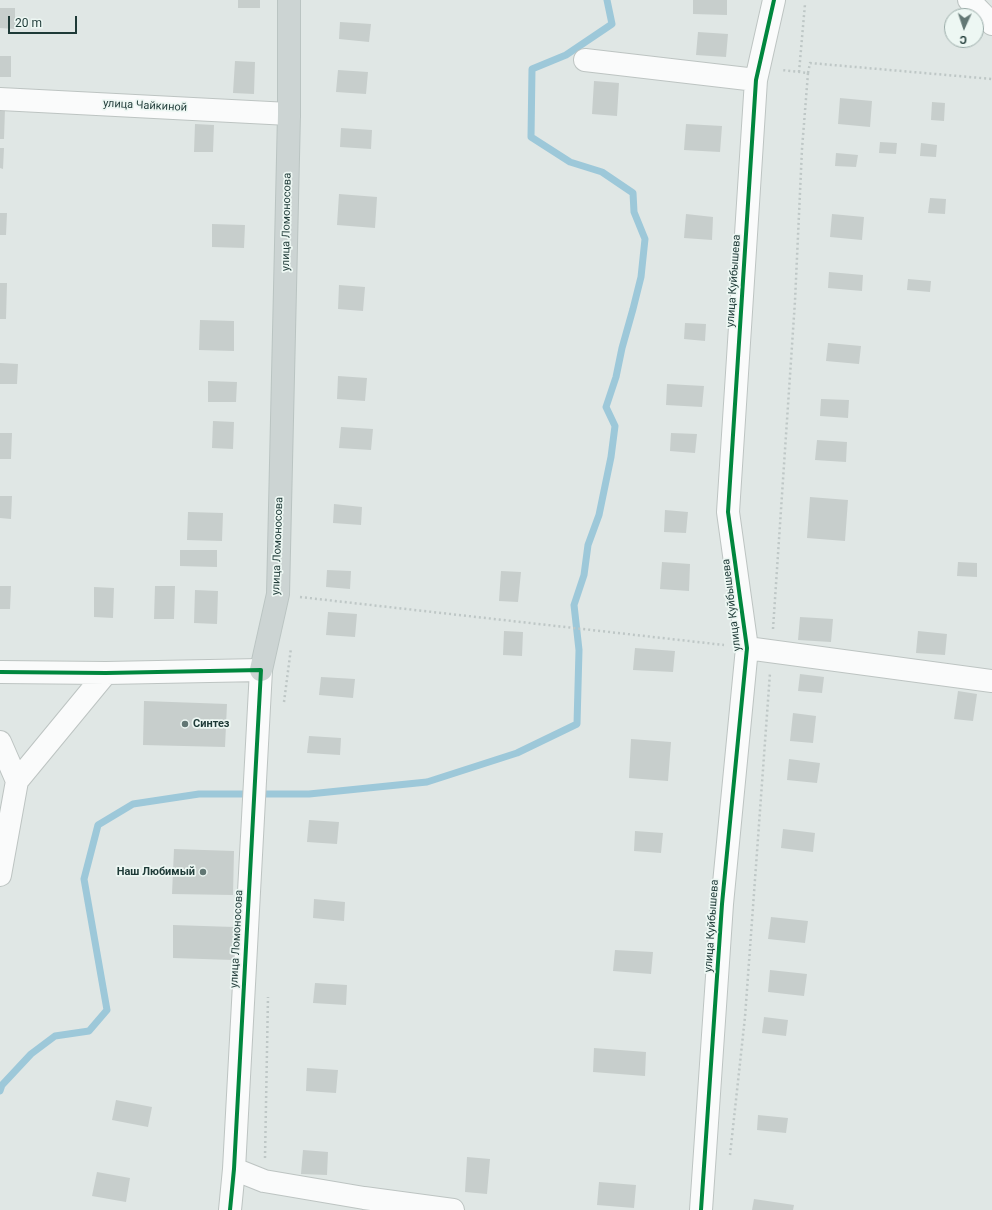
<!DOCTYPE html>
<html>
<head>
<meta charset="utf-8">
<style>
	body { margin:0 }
	#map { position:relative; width:992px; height:1210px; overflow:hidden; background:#e0e7e5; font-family:Roboto,sans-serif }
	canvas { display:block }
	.north { position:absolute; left:944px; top:8px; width:40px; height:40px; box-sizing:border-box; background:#edf7f3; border:1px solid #9aaba8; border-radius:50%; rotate:183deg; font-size:11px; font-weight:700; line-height:16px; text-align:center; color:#1e3a37 }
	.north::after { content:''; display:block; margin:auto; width:14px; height:18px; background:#627774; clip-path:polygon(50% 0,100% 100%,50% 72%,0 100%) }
	.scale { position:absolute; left:8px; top:16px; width:69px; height:18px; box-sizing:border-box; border:2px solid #1e3a37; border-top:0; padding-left:5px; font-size:12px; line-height:14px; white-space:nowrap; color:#1e3a37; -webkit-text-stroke:3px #edf7f3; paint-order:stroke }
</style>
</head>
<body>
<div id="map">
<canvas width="992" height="1210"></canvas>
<div class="north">С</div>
<div class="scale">20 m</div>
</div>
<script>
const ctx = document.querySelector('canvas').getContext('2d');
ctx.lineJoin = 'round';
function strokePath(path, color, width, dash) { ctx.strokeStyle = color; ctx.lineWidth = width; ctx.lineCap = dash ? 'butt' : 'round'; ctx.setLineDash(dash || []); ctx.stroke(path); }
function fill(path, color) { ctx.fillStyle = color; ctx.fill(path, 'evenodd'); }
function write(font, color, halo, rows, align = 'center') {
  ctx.font = font + ' Roboto,sans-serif'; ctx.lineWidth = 3.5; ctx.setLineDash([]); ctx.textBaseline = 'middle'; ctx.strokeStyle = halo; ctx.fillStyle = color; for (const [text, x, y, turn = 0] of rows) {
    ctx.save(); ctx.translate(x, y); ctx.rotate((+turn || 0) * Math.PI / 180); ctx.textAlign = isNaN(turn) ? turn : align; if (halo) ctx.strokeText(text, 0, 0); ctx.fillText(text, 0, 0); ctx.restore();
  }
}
strokePath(new Path2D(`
	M0,1091l2,-6 29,-31 24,-18 34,-5 18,-21 -23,-131 14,-54 35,-21 66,-10h110l118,-12 90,-29 60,-29 2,-74 -5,-45 10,-30 4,-30 11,-30 12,-58 4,-31 -9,-19 10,-30 6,-29 11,-39 8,-32 4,-38 -11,-27 -1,-19 -31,-21 -32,-10 -39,-25 1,-68 34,-14 46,-31 -5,-24`), '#9dc8d9', 7);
fill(new Path2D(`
	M238,0h22v8h-22z
	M693,0h34v15l-34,-1z
	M0,8h15v21l-15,-1z
	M340,22l31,2 -2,18 -30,-3z
	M698,32l30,2 -2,23 -30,-2z
	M0,56h11v21h-11z
	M235,61l20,1 -1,32 -21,-1z
	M338,70l30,2 -2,22 -30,-2z
	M594,81l25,2 -2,33 -25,-2z
	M840,98l32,3 -2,26 -32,-3z
	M932,102l13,1 -1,18 -13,-1z
	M0,109h5l-1,30h-4z
	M195,124l19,1 -1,27h-19z
	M686,124l36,2 -2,26 -36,-2z
	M341,128l31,2 -1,19 -31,-2z
	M880,142l17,1 -1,11 -17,-1z
	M921,143l16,2 -1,12 -16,-1z
	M0,148h4l-1,21 -3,-1z
	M836,153l22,2 -2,12 -21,-1z
	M339,194l38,3 -2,31 -38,-3z
	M930,198l16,1 -1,15 -17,-1z
	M0,213h7l-1,22h-6z
	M686,214l27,3 -1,23 -28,-2z
	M832,214l32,3 -2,23 -32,-3z
	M212,224l33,1 -1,23 -32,-1z
	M829,272l34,3 -1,16 -34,-3z
	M908,279l23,2 -1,11 -23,-2z
	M0,283h7l-1,36h-6z
	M339,285l26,2 -2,24 -25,-2z
	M200,320l34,1v30l-35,-1z
	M685,323l21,1 -1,17 -21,-2z
	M828,343l33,3 -2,18 -33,-3z
	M0,363l18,1 -1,20h-17z
	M338,376l29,2 -2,23 -28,-2z
	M208,381l29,1 -1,20h-28z
	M667,384l37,2 -2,21 -36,-2z
	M821,399l28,1 -1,18 -28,-2z
	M213,421l21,1 -1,27 -21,-1z
	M341,427l32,2 -2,21 -32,-2z
	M0,433h12l-1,26h-11z
	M671,433l26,1 -2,19 -25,-2z
	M817,440l30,2 -1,20 -31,-2z
	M0,496h12l-1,23 -11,-1z
	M810,497l38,3 -3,41 -38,-3z
	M334,504l28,3 -1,18 -28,-2z
	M665,510l23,2 -2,21 -22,-1z
	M188,512l35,1 -1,28 -35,-1z
	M180,550h37v17l-37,-1z
	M662,562l28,2 -1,27 -29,-2z
	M958,562l19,1v14l-20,-1z
	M327,570l24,1 -1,18 -24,-2z
	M501,571l20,1 -3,30 -19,-1z
	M0,586h11l-1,23h-10z
	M155,586h20l-1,33h-20z
	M94,587l20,1 -1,30 -19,-1z
	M195,590l23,1 -1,33 -23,-1z
	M328,612l29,2 -2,23 -29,-2z
	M800,617l33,2 -2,23 -33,-2z
	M504,631l19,1 -1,24 -19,-1z
	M918,631l29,3 -2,21 -29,-2z
	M635,648l40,3 -2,21 -40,-2z
	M800,674l24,3 -2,16 -24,-2z
	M321,677l34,2 -2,19 -34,-3z
	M958,691l19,3 -4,27 -19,-2z
	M144,701l83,3 -2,43 -82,-2z
	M793,713l23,3 -3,27 -23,-2z
	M309,736l32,2 -1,17 -33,-2z
	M631,739l40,3 -3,39 -39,-3z
	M789,759l31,4 -3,20 -30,-3z
	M309,820l30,2 -2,22 -30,-2z
	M783,829l32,4 -2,19 -32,-4z
	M635,831l28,2 -2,20 -27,-2z
	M174,849l60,2 -1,44 -61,-1z
	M314,899l31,3 -1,19 -31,-3z
	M771,917l37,4 -3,22 -37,-4z
	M173,925l61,2 -1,33 -60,-2z
	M615,950l38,2 -2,22 -38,-3z
	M770,970l37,4 -3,22 -36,-4z
	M315,983l32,2 -1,20 -33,-2z
	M764,1017l24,3 -2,16 -24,-3z
	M594,1048l52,4 -1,24 -52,-4z
	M307,1068l31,2 -2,23 -30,-2z
	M116,1100l36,7 -4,20 -36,-7z
	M758,1115l30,3 -2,15 -29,-3z
	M303,1150l25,2 -1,23 -26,-1z
	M467,1157l23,2 -3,35 -22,-2z
	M97,1172l33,6 -4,24 -34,-6z
	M599,1182l37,3 -2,23 -37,-3z
	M754,1199l40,6 -1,5h-41z`), '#c7cecc');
const minor = new Path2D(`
	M969,0l23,24
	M585,60l171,20
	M0,99l289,15
	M747,648l245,33
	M0,672l106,1 155,-3 -27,499 -4,41
	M0,742l17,39 -17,94
	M17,781l89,-108
	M234,1169l30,12 100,17 89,12
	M701,1210l21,-306 25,-256 -19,-136 28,-432 18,-80`);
const major = new Path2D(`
	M261,670l17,-76 11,-480v-114`);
strokePath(minor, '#bdc4c2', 24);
strokePath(major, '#bac4c2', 24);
strokePath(new Path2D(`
	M799,72l6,-68
	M808,73l2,-10 182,16
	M300,597l424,48
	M773,629l22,-328 7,-152 6,-76 -26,-3
	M284,702l7,-54
	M730,1155l15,-138 25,-344
	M265,1158l3,-161`), '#bec7c6', 2.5, [2, 3]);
strokePath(minor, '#fafbfb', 22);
strokePath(major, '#ccd4d3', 22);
strokePath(new Path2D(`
	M0,672l106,1 155,-3 -27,499 -4,41
	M701,1210l21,-306 25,-256 -19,-136 28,-432 18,-80`), '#00873e', 4);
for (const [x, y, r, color] of [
	[185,724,4,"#627774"],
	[203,872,4,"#627774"]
]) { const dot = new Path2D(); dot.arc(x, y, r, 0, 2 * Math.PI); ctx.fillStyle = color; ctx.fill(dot); strokePath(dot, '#edf7f3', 1.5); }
write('11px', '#1e3a37', '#edf7f3', [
	["улица Чайкиной",145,106,3],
	["улица Ломоносова",287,222,-89],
	["улица Куйбышева",734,281,-86],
	["улица Ломоносова",278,546,-88],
	["улица Куйбышева",732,605,-97],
	["улица Куйбышева",712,926,-86],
	["улица Ломоносова",237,939,-87]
]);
write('bold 11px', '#1e3a37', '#edf7f3', [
	["Синтез",193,724],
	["Наш Любимый",195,872,"right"]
], 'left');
</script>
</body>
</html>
